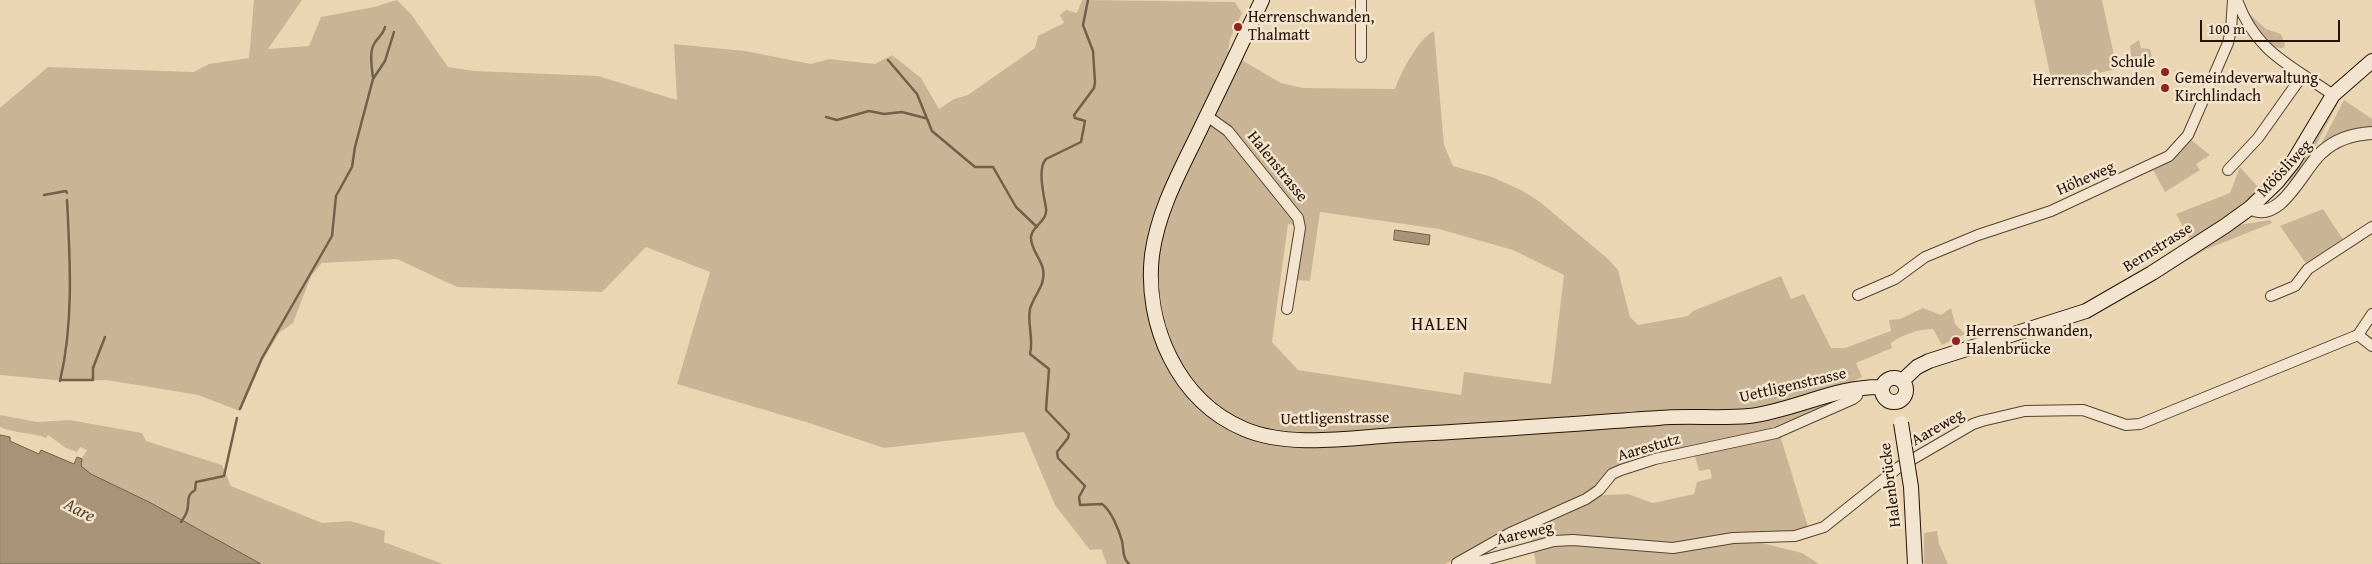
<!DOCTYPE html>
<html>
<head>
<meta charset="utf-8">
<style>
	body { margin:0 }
	#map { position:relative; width:2372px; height:564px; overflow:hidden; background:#ebd6b4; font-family:"Gentium Book Plus",serif }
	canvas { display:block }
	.scale { position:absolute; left:2200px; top:20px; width:140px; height:22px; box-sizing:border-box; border:2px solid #251204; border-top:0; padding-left:6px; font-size:15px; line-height:18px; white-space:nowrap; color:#251204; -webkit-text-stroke:4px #f2e4ce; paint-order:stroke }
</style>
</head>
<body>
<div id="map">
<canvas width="2372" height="564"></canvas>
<div class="scale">100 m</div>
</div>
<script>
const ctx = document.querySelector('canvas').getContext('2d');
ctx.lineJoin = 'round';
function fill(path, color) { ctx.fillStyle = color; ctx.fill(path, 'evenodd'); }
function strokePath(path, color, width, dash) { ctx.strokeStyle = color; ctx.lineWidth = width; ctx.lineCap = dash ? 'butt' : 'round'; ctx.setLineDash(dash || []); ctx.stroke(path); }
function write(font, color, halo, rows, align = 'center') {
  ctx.font = font + ' "Gentium Book Plus",serif'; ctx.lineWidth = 5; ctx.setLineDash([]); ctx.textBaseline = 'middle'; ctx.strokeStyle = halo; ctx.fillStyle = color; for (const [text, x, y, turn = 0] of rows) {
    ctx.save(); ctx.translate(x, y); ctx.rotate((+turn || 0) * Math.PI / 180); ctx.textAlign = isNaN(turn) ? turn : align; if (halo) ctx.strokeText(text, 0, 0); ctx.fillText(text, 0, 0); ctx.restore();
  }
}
fill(new Path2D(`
	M254,0h48l-34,49 41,-3 12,-29 53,-10 23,-7 14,14 37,53 26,4 124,5 79,24 -3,-56 71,7 66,13 18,-5 46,5 17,-9 29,23 18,31 15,-10 14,-4 67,-47 3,-12 26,-13 -4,-8 6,-5 11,3 5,-13 153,2 7,11 -12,26 -2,13 53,31 22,5 92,1c6,-17 23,-50 39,-58l10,114 9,21 39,11 29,13 19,12 68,57 10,11 12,47 8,8 50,-9 5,-5 88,-35 10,23 13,-5 27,54h14l46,-17 -2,-11 11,-1 23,-11 18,7 10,-7 4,16 10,10 -23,11 -9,-16c-14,0 -29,5 -42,14l1,5 -36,15 6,14 -15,7 6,11 -100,40 -98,20 -61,34 -7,6 -142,69h-338l-6,-15 -11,1 -35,-45 -31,-73 -140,16 -75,-25 -132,-39 33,-112 -64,-25 -44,45 -145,-5 -60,-28 -75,4 -11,13 -18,47 -14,10 -16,27 -23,51 -42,-16 -54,-9 -38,-6 -41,1 -65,-6v-267l48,-41 146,5 15,-8 40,-6zM1320,212l119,17 74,21 51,25 -13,109 -87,-12 -3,23 -163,-25 -26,-28 16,-118 16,2 -7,54 13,1z
	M2034,0h68l15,69 -65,14z
	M2246,11l20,18 15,5 4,11 -2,3c-18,2 -29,-24 -37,-37z
	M2139,40l2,8 9,1 3,13 -21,3 -2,-19z
	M2341,97l-29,56 -22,30 -3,-3c21,-26 33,-57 54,-83z
	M2344,100l28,19v8l-29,5 -23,14z
	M2190,139l20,16 -14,9 4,6 -35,22 -13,-24z
	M2240,167l18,20 -8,11 -59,43 -15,-27 54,-21z
	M2323,209l21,32 -37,24 -27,-39z
	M2270,220l2,3 -65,26 -51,29 83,-53z
	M0,415l37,7 33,-2 72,13 4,8 76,24 9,21 91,37 28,-2 35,10 -1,11 59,22h-443v-129l10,2v4l29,13 2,-4 33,14 3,-7 5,1 5,-8 -7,-3 -3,5 -11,-4 -18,-13 -2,3c-15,-6 -30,-4 -46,-11z
	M1780,435l28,92 -13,7 -106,11 -156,-1 -3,-17 66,-30 9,-2 23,-1 25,9 41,-9 3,-12 15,-4 -2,-9 -11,2 -5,-18z
	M1937,531l2,13 9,20h-24v-31z
	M1754,541l48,12 17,11h-283l-3,-16 21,-5 74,4z`), '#c9b596');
const water = new Path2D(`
	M1395,230l35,5 -1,10 -35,-5z
	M0,435l10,2v4l29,13 2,-4 33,14 3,-7 5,2 -1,7 10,8 60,29 110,61h-261z`);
fill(water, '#a89378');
strokePath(water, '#745f4a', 1);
strokePath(new Path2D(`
	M1088,0l-5,25 10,26 2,31 -1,6 -20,27 1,3 10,3 -4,21 -35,17c-9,9 -2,37 0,49 2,14 -14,17 -15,29 -1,11 10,22 12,32 3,17 -9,25 -13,40 -3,16 4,29 0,45l19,15 -3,41 23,24 -1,4 -11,14 1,6 27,28 -6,11 1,8 22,-1c9,6 17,26 20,37 2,9 0,16 7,23
	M888,60l29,34 15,37 43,36h18l23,40 21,20
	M373,78c-1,-10 -4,-25 1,-34 4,-7 9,-9 11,-17
	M826,117l11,3 32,-9 15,3 18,-2 23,6
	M44,195l22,-4 1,2
	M61,380h32v-12l12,-31
	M60,381c14,-59 10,-122 7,-181
	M240,409l22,-51 70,-122 4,-40 16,-29 3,-20 18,-68 12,-18 9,-29
	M181,522c2,-3 5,-7 6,-11 3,-9 -2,-15 8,-21l1,-8 28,-6 13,-58`), '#745f4a', 2.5);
const minor = new Path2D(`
	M1361,0v57
	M2237,0c19,53 54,65 96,95
	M1207,116l21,15 70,87 2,10 -13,81
	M2228,170l30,-32 44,-62
	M1858,295l37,-16 30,-22 53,-22 73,-24 118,-55 19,-21 40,-92 3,-13 2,-30
	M2271,296l24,-10 13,-17 64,-42
	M2358,335l14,11
	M1457,563l13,1 84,-23 19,-1 100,8 60,-10 62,-2 29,-9 75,-60 74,-43 9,-3 43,-10 58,-1 43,15 14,-1 218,-89 14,-21
	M1457,563l53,-30 76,-34 13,-9 13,-16 9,-4 34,-11 121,-26 77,-34 4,-3 2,-8`);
const tertiary = new Path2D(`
	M2250,208c31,17 53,-40 72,-56 14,-13 32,-18 50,-19`);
const secondary = new Path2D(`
	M1262,0c-21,45 -42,89 -64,134 -19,39 -40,77 -46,121 -8,70 26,146 92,174 44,19 105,9 152,6 88,-4 175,-11 262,-17 30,-3 60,1 91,-2 44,-5 87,-30 133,-29
	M1882 390a12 12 0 1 1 24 0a12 12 0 1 1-24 0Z
	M1902,381l15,-14 12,-6 157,-50 66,-38 73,-47 25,-18 27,-26 16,-20 40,-67 39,-34`);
strokePath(minor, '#564330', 12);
strokePath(tertiary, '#564330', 14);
strokePath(secondary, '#251204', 16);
strokePath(minor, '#f2e4ce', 10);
strokePath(tertiary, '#f2e4ce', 12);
strokePath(secondary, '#f2e4ce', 14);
const secondaryBridge = new Path2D(`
	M1901,423l10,64 4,77`);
strokePath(secondaryBridge, '#251204', 16, []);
strokePath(secondaryBridge, '#f2e4ce', 14);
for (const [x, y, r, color] of [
	[1238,27,5,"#8f2418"],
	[2165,72,5,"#8f2418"],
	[2165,88,5,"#8f2418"],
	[1956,341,5,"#8f2418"]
]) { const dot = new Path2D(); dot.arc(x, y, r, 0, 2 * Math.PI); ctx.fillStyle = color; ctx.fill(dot); strokePath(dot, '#f2e4ce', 2); }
write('16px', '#251204', '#f2e4ce', [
	["Herrenschwanden,",1248,18],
	["Thalmatt",1248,36],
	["Schule",2155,63,"right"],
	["Herrenschwanden",2155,81,"right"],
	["Gemeindeverwaltung",2175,79],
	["Kirchlindach",2175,97],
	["Herrenschwanden,",1966,332],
	["Halenbrücke",1966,350]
], 'left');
write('16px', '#251204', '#f2e4ce', [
	["Halenstrasse",1277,167,51],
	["Möösliweg",2285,169,-47],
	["Höheweg",2086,179,-24],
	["Bernstrasse",2158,248,-32],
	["Uettligenstrasse",1793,386,-13],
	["Uettligenstrasse",1335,419,-1],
	["Aareweg",1938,428,-30],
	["Aarestutz",1649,448,-16],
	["Halenbrücke",1891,485,-97],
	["Aareweg",1525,534,-13]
]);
ctx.letterSpacing = '1px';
write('18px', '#251204', '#f2e4ce', [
	["HALEN",1440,325]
]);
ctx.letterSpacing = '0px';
write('italic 18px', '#594632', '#f2e4ce', [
	["Aare",79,511,27]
]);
</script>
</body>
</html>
